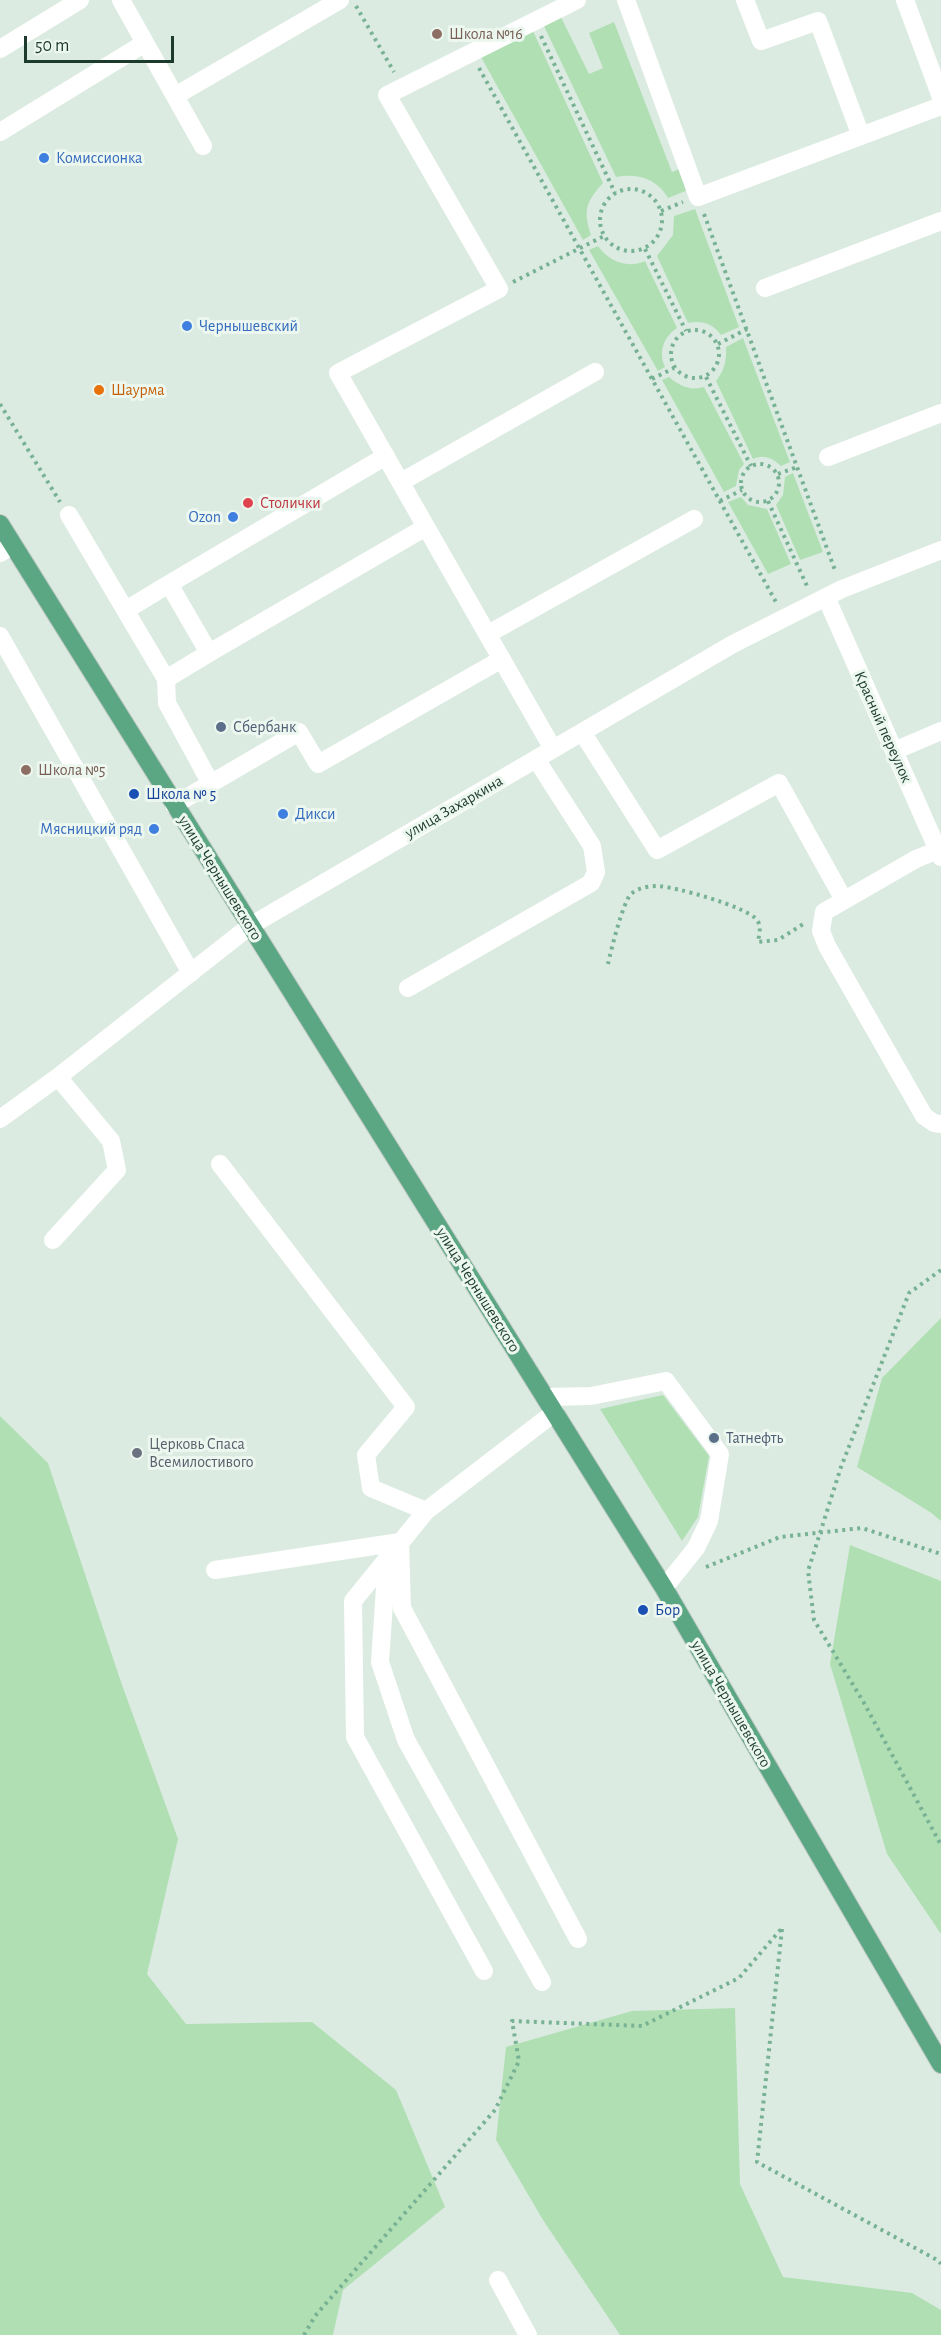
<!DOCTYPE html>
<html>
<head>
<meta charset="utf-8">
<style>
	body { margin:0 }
	#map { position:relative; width:941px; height:2335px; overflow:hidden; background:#dcebe1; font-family:"Alegreya Sans",sans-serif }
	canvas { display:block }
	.scale { position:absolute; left:24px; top:36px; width:150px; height:27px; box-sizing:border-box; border:3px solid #1c3b2d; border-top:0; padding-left:8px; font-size:18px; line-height:21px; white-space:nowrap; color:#1c3b2d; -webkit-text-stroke:4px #ecf7ef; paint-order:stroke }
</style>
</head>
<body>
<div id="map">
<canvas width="941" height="2335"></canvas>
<div class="scale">50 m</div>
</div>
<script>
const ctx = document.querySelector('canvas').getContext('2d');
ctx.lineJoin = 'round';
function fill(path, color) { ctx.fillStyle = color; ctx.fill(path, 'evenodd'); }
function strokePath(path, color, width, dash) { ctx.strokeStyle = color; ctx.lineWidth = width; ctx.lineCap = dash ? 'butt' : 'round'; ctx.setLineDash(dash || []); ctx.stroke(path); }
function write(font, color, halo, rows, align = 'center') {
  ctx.font = font + ' "Alegreya Sans",sans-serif'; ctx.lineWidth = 6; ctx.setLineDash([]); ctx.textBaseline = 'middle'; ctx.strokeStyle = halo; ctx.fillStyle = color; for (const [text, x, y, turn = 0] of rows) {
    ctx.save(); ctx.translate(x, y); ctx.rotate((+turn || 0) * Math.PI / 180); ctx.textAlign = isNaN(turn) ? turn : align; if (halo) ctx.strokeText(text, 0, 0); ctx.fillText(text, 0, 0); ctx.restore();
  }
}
fill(new Path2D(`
	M561,17l28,57 14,-6 -14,-35 25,-11 58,150 7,-3 9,21 -20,8c-11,-19 -30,-25 -52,-21l-72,-151z
	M533,31l70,152c-17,19 -20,27 -12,52l-8,5 -102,-183z
	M695,209l44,118 -18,8c-8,-11 -19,-15 -33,-12l-31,-67 16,-21 1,-19z
	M598,246c11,15 28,23 47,15l32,67c-13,9 -19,23 -12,39l-7,4 -69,-121z
	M743,338l47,124 -9,4c-9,-8 -17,-12 -28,-7l-37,-78c8,-10 11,-21 10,-34z
	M669,377c11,9 20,14 35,10l40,77 -5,6 -3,16 -12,6 -62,-112z
	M793,473l30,79 -23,8 -24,-55 7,-10 2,-18z
	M741,497l7,8 19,4 24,55 -23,10 -40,-72z
	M941,1318v203l-11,-9 -73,-45 25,-89z
	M663,1395l46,61 -11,61 -16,24 -82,-132z
	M0,1416l48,47 73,219 57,157 -31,135 39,50 126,-2 84,68 49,117 -102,83 -10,45h-333z
	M850,1545l91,36v353l-54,-80 -57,-190z
	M735,2008l5,176 43,93 129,16 29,17v25h-321l-77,-115 -47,-80 10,-93 126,-36z`), '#b1dfb4');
const major = new Path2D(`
	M0,524l664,1064 277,476`);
strokePath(major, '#bfc8c4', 20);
strokePath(new Path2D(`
	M356,6l38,66
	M541,36l74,157
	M479,68l297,534
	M600 220a31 31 0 1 1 62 0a31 31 0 1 1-62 0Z
	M661,211l22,-9
	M704,214l132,359
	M645,249l41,82
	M513,282l91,-46
	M671 354a24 24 0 1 1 48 0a24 24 0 1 1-48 0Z
	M718,344l29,-15
	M706,377l45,89
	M652,379l22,-11
	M0,404l60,98
	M741 483a19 19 0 1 1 38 0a19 19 0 1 1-38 0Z
	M778,474l19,-7
	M720,501l22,-11
	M768,501l39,85
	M608,964c3,-14 15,-62 23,-70 7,-6 17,-8 26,-8 16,0 91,21 100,34 5,7 2,14 1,22l20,-2 27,-17
	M941,1270l-32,23 -68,174 -33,104 6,49 50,83 77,142
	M706,1567l74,-30 82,-9 79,26
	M782,1929l-25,233 182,99 2,3
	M304,2335l11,-19 180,-206 24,-49 -7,-40 130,5 97,-48 43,-50`), '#78b294', 4, [3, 4.5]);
strokePath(new Path2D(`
	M121,0l82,146
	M626,0l72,197 243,-91
	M745,0l16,41 57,-20 43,115
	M905,0l36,97
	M0,49l80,-49
	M175,96l165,-96
	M0,132l145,-89
	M765,288l176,-67
	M386,456l-217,128 40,69 217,-126
	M828,457l113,-44
	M401,482l194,-110
	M69,515l97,164 1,24 44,81
	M0,553l13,-8
	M826,597l115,260
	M126,610l43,-26
	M488,634l206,-115
	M0,636l191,337
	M166,679l43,-26
	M582,732l75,118 122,-67 65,117
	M553,749l-215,-376 161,-84 -112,-194 190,-95
	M894,751l47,-20
	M174,805l125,-73 19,32 184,-105
	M938,850l-22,9 -92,53 -3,19 6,15 97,170 10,7 7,1
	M408,988l183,-105 5,-11 -4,-26 -56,-87
	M0,1119l58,-42 192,-151 483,-282 109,-55 99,-39
	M220,1164l186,243 -40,48 5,33 55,23
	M53,1240l64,-70 -6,-29 -53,-64
	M546,1397l45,-1 75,-15 54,73 -11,67 -13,27 -32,40
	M387,1558l-7,104 26,78 136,242
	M215,1570l185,-28 2,66 176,331
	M484,1971l-129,-234 -2,-136 73,-90 129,-99
	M498,2280l30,55`), '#fff', 18);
strokePath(major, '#5ba683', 18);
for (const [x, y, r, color] of [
	[437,34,6,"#8d6e63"],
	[44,158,6,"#3f7fe0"],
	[187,326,6,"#3f7fe0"],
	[99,390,6,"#e8710a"],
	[248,503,6,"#e0444e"],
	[233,517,6,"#3f7fe0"],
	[221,727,6,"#5c6f8a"],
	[26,770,6,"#8d6e63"],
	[134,794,6,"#1a4fb4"],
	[283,814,6,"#3f7fe0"],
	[154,829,6,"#3f7fe0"],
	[714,1438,6,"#5c6f8a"],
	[137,1453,6,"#6b7280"],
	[643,1610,6,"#1a4fb4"]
]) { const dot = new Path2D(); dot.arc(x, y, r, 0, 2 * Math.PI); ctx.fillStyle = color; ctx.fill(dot); strokePath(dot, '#ecf7ef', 2); }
write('16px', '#785e54', '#ecf7ef', [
	["Школа №16",449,34],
	["Школа №5",38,770]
], 'left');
write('16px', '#366cbe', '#ecf7ef', [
	["Комиссионка",56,158],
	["Чернышевский",199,326],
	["Ozon",221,517,"right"],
	["Дикси",295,814],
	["Мясницкий ряд",142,829,"right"]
], 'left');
write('16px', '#c56008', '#ecf7ef', [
	["Шаурма",111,390]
], 'left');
write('16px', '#be3a42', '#ecf7ef', [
	["Столички",260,503]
], 'left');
write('16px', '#4e5e75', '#ecf7ef', [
	["Сбербанк",233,727],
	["Татнефть",726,1438]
], 'left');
write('16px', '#1c3b2d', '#ecf7ef', [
	["Красный переулок",883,727,66],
	["улица Захаркина",454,807,-30],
	["улица Чернышевского",220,878,58],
	["улица Чернышевского",478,1290,58],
	["улица Чернышевского",731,1704,60]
]);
write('16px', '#164399', '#ecf7ef', [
	["Школа № 5",146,794],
	["Бор",655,1610]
], 'left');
write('16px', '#5b616d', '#ecf7ef', [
	["Церковь Спаса",149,1444],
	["Всемилостивого",149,1462]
], 'left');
</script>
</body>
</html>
